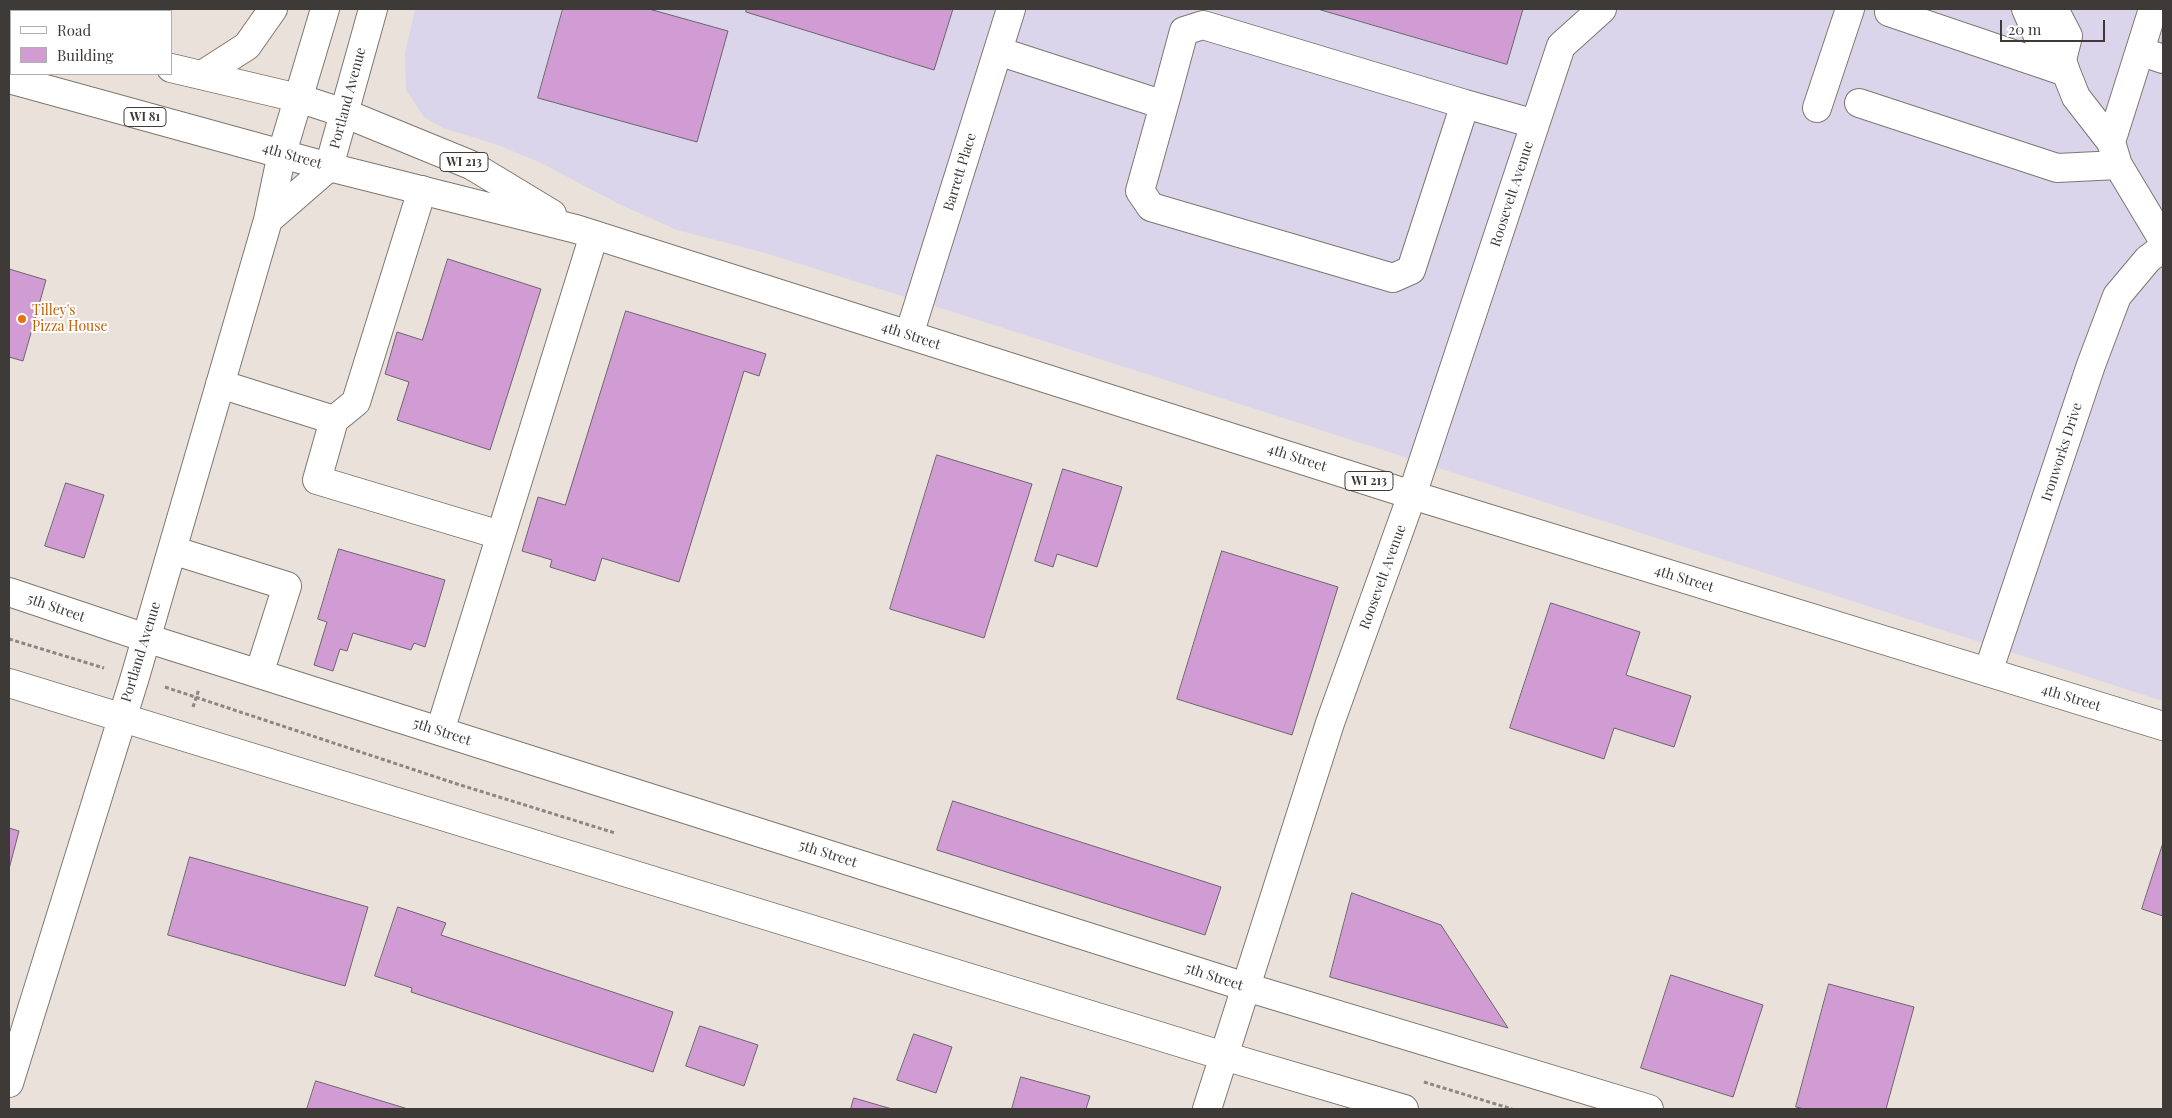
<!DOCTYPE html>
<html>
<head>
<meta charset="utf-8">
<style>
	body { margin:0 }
	#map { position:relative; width:2172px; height:1118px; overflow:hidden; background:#e9e1da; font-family:"Playfair Display",serif }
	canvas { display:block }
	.frame { position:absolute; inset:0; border:10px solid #3d3a37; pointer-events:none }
	.legend { position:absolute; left:10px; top:10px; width:162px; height:65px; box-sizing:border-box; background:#fff; border:1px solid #b1b0af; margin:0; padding:6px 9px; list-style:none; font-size:15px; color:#3d3a37 }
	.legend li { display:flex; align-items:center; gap:10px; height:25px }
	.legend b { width:25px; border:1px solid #b1b0af }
	.scale { position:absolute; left:2000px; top:20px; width:105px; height:22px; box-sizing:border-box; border:2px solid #3d3a37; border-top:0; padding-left:6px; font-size:15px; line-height:18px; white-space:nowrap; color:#3d3a37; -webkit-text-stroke:4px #fff; paint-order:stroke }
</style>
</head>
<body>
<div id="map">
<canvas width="2172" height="1118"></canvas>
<div class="frame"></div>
<ul class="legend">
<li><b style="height:6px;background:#fff"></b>Road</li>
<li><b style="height:14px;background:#d19cd3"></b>Building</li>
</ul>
<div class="scale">20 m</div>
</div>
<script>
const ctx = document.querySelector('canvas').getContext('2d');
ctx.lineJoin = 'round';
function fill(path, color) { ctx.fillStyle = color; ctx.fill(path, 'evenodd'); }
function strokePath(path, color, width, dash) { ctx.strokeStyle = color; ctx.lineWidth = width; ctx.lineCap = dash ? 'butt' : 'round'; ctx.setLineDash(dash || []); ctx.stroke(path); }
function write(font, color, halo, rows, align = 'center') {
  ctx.font = font + ' "Playfair Display",serif'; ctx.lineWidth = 4; ctx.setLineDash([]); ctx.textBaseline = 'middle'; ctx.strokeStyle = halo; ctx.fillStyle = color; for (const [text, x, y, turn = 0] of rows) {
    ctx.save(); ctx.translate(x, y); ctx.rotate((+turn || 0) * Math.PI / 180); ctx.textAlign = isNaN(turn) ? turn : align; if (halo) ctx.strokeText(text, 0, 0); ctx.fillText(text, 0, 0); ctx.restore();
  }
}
fill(new Path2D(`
	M415,9h1748v692l-1172,-377 -229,-72 -85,-22 -58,-26 -80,-42 -44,-18 -52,-16 -19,-11 -18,-27 -1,-37z`), '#dad5eb');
const building = new Path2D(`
	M563,9h86l79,22 -31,111 -159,-44z
	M747,9h206l-19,61 -188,-58z
	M1318,9h205l-16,55z
	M448,259l93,30 -51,161 -93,-30 12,-38 -24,-8 12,-42 25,8z
	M9,269l37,11 -23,81 -14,-4z
	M626,311l140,43 -7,22 -15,-5 -65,211 -77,-24 -7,23 -45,-14 2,-7 -30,-9 16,-54 27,8z
	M937,455l95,29 -48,154 -94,-29z
	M1063,469l59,18 -25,80 -40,-13 -4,13 -18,-6z
	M66,483l38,12 -20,63 -39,-12z
	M339,549l106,31 -20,67 -11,-4 -3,7 -58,-17 -6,18 -7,-2 -7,22 -19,-6 13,-43 -9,-3z
	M1222,551l116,36 -46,148 -115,-36z
	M1551,603l89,29 -14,43 65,21 -17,51 -60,-19 -10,31 -94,-31z
	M953,801l268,86 -16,48 -268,-85z
	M9,828l10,3 -10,38z
	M2163,843v73l-21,-7z
	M190,857l178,50 -23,79 -177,-51z
	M1352,893l89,32 67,103 -178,-51z
	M398,907l48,16 -5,12 232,77 -20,60 -242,-80 1,-4 -37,-12z
	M1671,975l92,30 -30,92 -92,-29z
	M1829,984l85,23 -28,102h-81l-9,-2z
	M700,1026l58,19 -14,41 -58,-20z
	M914,1034l38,13 -16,46 -39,-13z
	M1021,1077l69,19 -4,13h-74z
	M316,1081l92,28h-101z
	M854,1098l38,11h-41z`);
fill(building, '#d19cd3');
strokePath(building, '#6c656c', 1);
const minor = new Path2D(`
	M2026,9l14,32 22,19
	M2054,9l14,27 -6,24 4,12 10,25 35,45 7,23
	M1889,12l177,60
	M998,51l166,54 -24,86 11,16 242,71 18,-8 54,-166 -262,-79 -19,6 -20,74
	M2140,51l23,8
	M1859,103l198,65 61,-3 45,75
	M1465,104l70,20
	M1817,108l33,-99
	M2111,142l42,-133
	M268,220l61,-53
	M909,335l102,-326
	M220,384l114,36 -17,60 183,55
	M334,420l22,-18 66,-212
	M172,550l115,36 -28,88
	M9,592l137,46 1100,349 403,122
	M1988,672l103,-307 26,-69 31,-37 15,-11
	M9,683l1215,373 180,53
	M440,731l154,-496
	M9,1083l126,-406 133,-457 14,-67
	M1207,1109l123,-386 82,-228 149,-449 41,-37`);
const major = new Path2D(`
	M9,27l2,1
	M171,68l127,30 46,15 127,52 81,49
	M202,75l45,-29 26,-37
	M9,79l320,88 247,62 836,266 751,231
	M282,153l43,-144
	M329,167l44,-158`);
strokePath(minor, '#7e7770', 30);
strokePath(major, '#7e7770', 30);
strokePath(new Path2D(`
	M9,639l95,29
	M165,687l289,96 161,50
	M193,707l6,-18
	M1424,1082l88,27`), '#8c8782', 3, [4, 2.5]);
strokePath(minor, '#fff', 28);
strokePath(major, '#fff', 28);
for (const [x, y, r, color] of [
	[22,319,5,"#e8710a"]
]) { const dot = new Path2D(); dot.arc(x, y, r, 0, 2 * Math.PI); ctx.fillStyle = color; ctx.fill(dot); strokePath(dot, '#fff', 2); }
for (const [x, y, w] of [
	[145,117,42],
	[464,162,48],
	[1369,481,48]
]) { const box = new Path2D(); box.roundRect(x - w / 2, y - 9.5, w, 19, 4); ctx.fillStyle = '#fff'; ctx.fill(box); strokePath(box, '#3d3a37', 1); }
write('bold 12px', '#3d3a37', null, [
	["WI 81",145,117],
	["WI 213",464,162],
	["WI 213",1369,481]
]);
write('14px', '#3d3a37', '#fff', [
	["Portland Avenue",348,98,-75],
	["4th Street",292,156,16],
	["Barrett Place",960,172,-73],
	["Roosevelt Avenue",1512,194,-72],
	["4th Street",911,336,18],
	["Ironworks Drive",2062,452,-72],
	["4th Street",1297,458,18],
	["Roosevelt Avenue",1383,577,-70],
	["4th Street",1684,579,17],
	["5th Street",56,608,19],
	["Portland Avenue",141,652,-73],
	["4th Street",2071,698,17],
	["5th Street",442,732,18],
	["5th Street",828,854,18],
	["5th Street",1214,977,18]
]);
write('14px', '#c56008', '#fff', [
	["Tilley's",32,311],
	["Pizza House",32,327]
], 'left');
</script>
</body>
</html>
